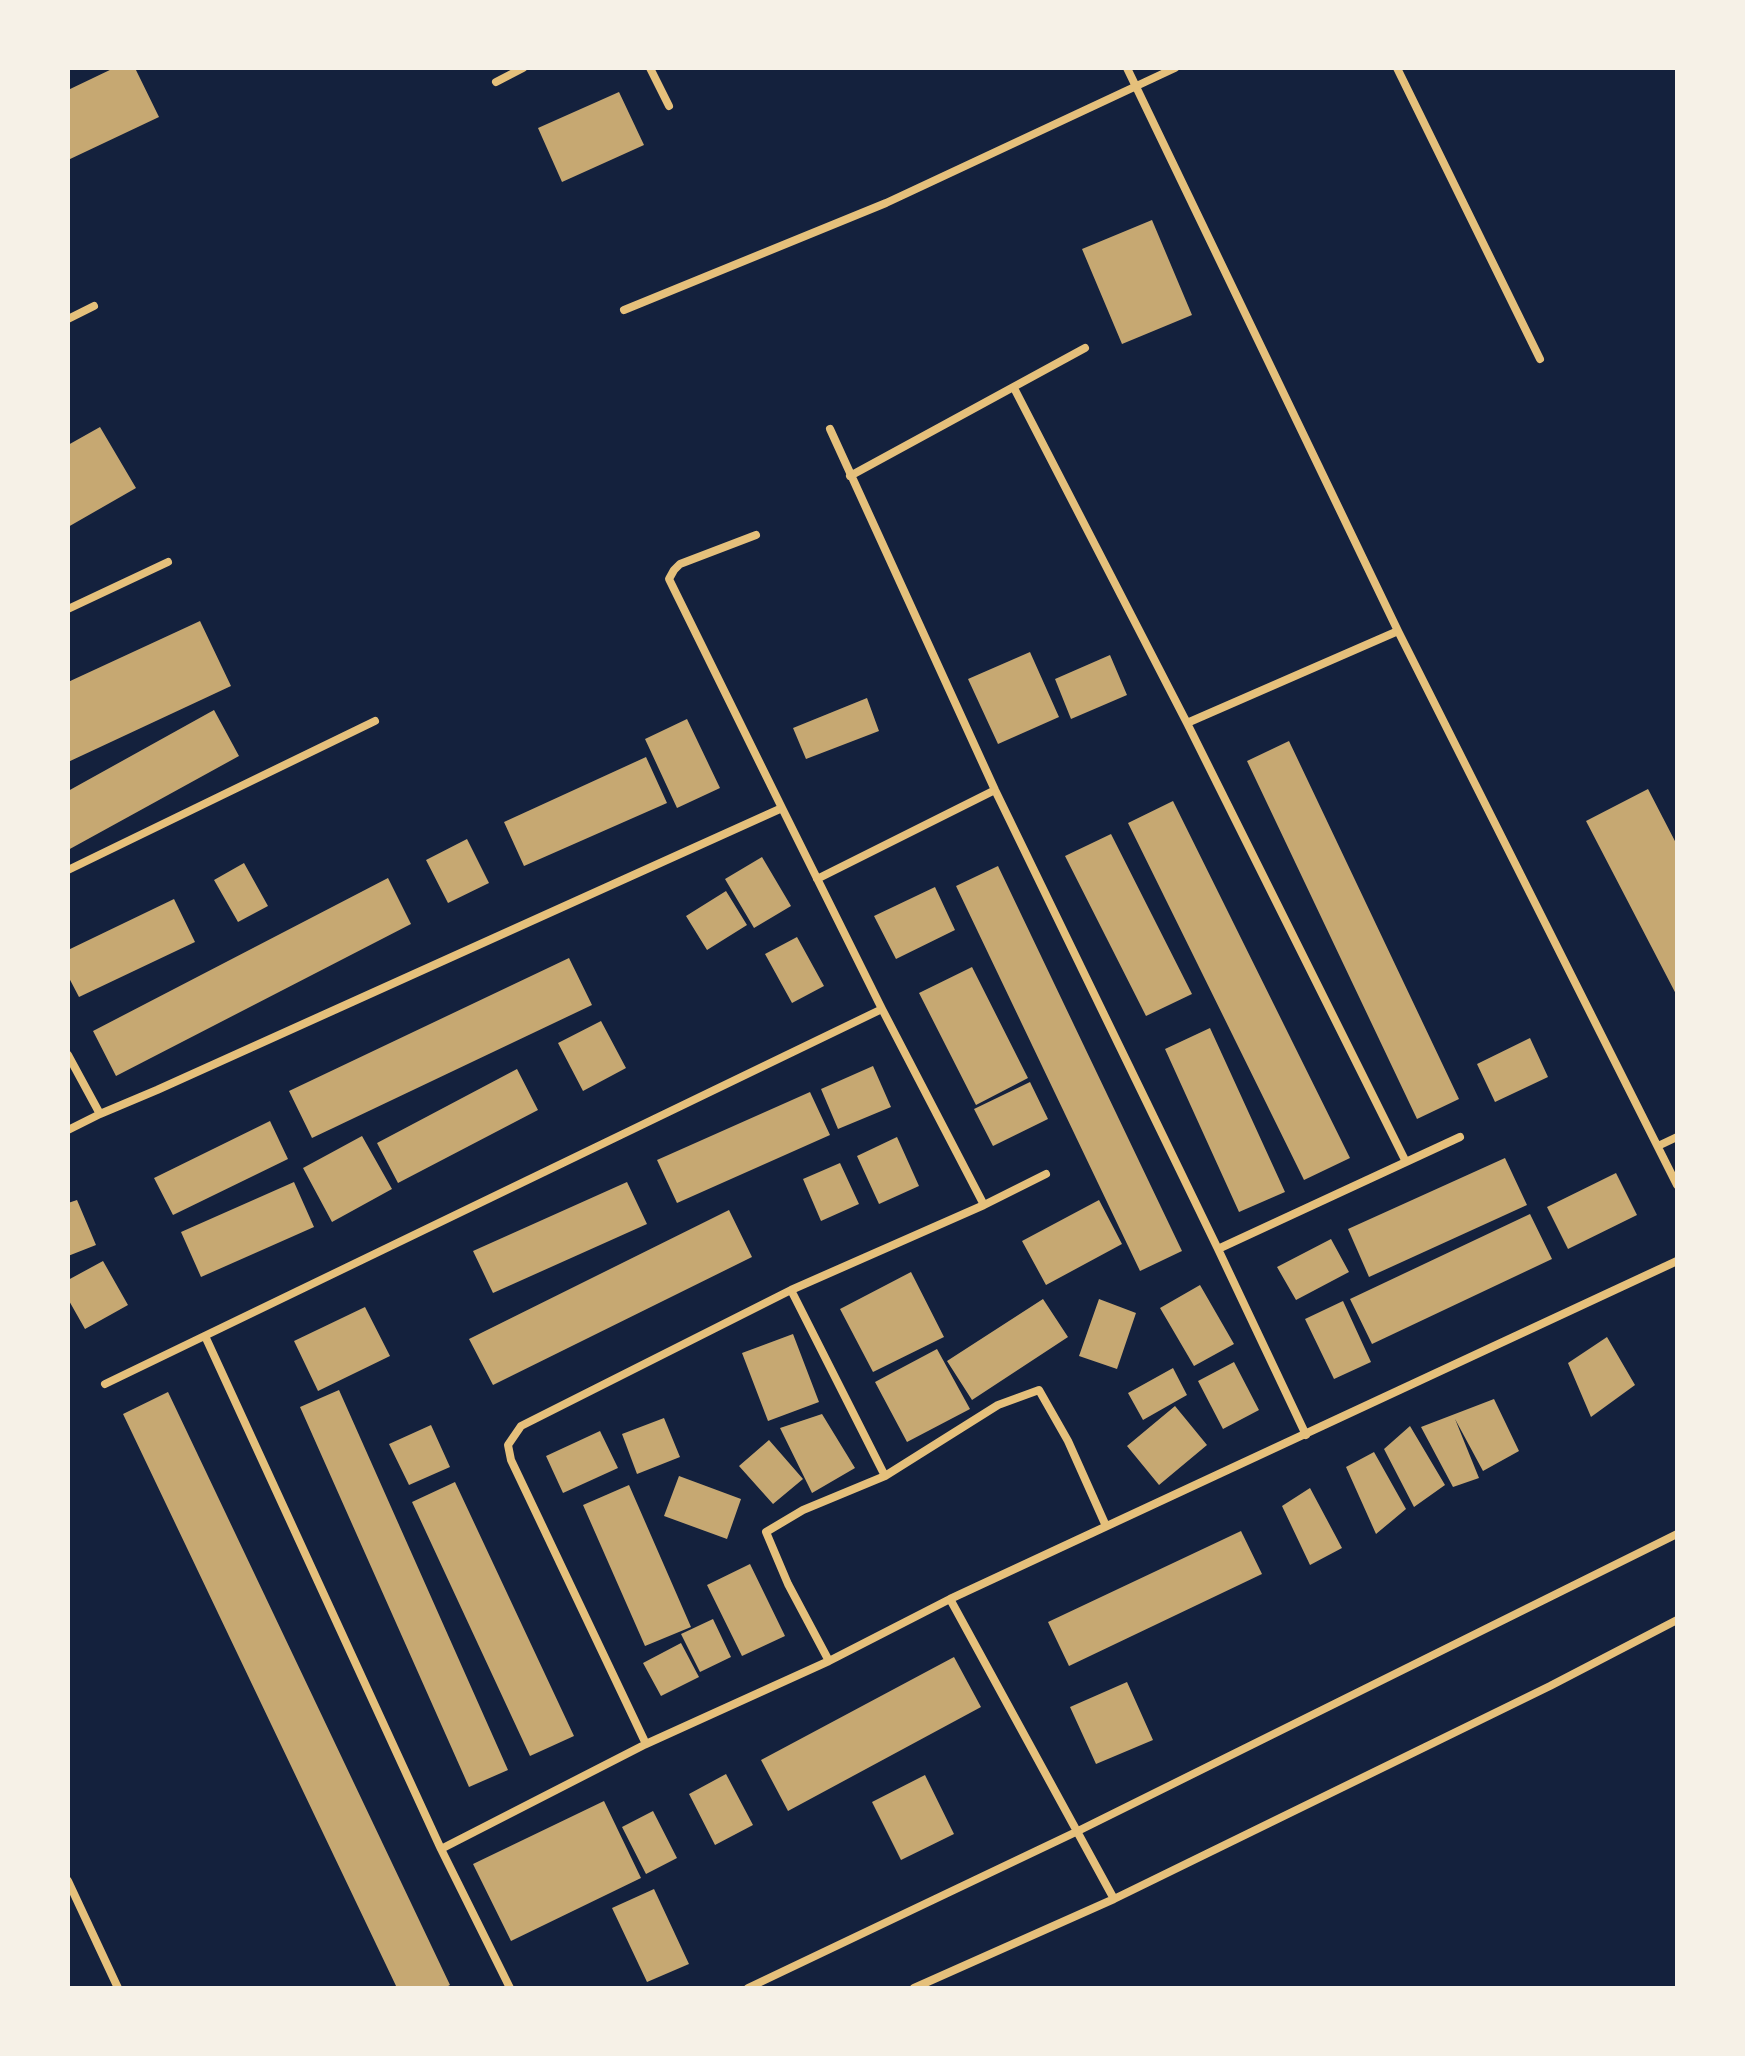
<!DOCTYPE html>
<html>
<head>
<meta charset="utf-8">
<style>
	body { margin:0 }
	#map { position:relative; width:1745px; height:2056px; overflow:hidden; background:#14213d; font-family:Montserrat,sans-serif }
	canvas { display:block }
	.frame { position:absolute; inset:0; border:70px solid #f6f1e7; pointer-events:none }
</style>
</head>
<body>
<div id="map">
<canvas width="1745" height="2056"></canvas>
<div class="frame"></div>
</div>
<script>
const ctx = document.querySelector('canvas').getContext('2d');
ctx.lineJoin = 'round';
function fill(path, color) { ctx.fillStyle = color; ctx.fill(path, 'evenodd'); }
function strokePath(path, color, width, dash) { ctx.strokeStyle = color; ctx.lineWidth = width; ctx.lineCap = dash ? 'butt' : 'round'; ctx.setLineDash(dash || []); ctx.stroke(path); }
fill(new Path2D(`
	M114,68h21l24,49 -91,43v-70z
	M619,92l25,53 -82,37 -24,-54z
	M1152,220l40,95 -70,29 -40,-95z
	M100,427l36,61 -68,39v-82z
	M200,621l31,65 -163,76v-80z
	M1030,652l29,65 -61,27 -30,-65z
	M1110,655l17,40 -56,24 -16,-40z
	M867,698l12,33 -73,28 -13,-31z
	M214,710l25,46 -171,94v-59z
	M687,719l33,69 -43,20 -32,-69z
	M1289,741l170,358 -42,20 -170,-358z
	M646,757l21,46 -143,63 -20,-44z
	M1648,789l29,56v151l-91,-175z
	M1173,801l177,357 -46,22 -176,-357z
	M1111,834l81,160 -46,22 -81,-160z
	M467,839l22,44 -41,20 -22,-43z
	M762,857l29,49 -37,22 -29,-49z
	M244,863l24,43 -30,16 -24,-42z
	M998,866l184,385 -42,20 -184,-385z
	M388,878l23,46 -295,152 -23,-45z
	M935,887l20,43 -59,29 -22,-43z
	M726,891l21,34 -40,25 -21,-34z
	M174,899l21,43 -116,55 -11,-21v-26z
	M797,937l27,49 -32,17 -27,-49z
	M569,958l23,47 -280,133 -23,-47z
	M972,967l56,111 -52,27 -57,-112z
	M601,1021l25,47 -43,23 -25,-48z
	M1210,1028l75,164 -46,20 -74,-163z
	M1530,1038l18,39 -53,25 -18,-38z
	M873,1066l18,41 -53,22 -17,-40z
	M517,1069l21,41 -140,73 -21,-40z
	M1030,1082l18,37 -55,27 -19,-37z
	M810,1092l20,43 -153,68 -20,-43z
	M270,1121l18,38 -115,56 -19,-37z
	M362,1136l30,53 -60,33 -29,-54z
	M897,1137l22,49 -40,18 -22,-48z
	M1505,1158l22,47 -158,72 -21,-48z
	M840,1163l19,41 -38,17 -18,-42z
	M1616,1173l21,42 -69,34 -21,-42z
	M294,1182l20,45 -113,50 -20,-45z
	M627,1182l20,42 -154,69 -20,-42z
	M77,1200l19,45 -28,11v-53z
	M1099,1200l23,44 -76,41 -24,-44z
	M729,1210l23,47 -259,128 -24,-46z
	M1530,1214l22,45 -180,85 -22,-45z
	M1331,1239l18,33 -53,28 -19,-33z
	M103,1261l25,44 -43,24 -17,-30v-19z
	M911,1272l33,65 -71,35 -33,-63z
	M1200,1285l34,59 -40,22 -34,-58z
	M1043,1299l25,38 -96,63 -25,-39z
	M1099,1299l37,14 -19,56 -38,-13z
	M1343,1301l28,61 -37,17 -29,-60z
	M365,1307l25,49 -72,35 -24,-50z
	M793,1334l26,68 -51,19 -26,-68z
	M1607,1337l28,48 -44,32 -23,-54z
	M937,1349l33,60 -63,33 -32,-60z
	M1234,1362l25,48 -36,19 -25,-48z
	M1173,1368l14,27 -44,25 -15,-27z
	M339,1390l169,380 -39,17 -169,-380z
	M168,1392l282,593 -6,3h-47l-274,-574z
	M1494,1399l25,52 -36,20 -28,-52 24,59 -26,9 -32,-60z
	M1175,1406l32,39 -48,40 -32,-39z
	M822,1414l33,54 -43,25 -32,-65z
	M664,1418l16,39 -43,17 -15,-40z
	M431,1425l19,42 -41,18 -20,-41z
	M1410,1426l35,59 -31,22 -30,-58z
	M600,1431l18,37 -55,25 -17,-37z
	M769,1440l34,39 -30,25 -34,-38z
	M1374,1452l32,57 -30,25 -30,-67z
	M679,1476l62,23 -14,40 -63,-23z
	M455,1482l119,254 -44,20 -118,-254z
	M629,1485l62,142 -46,19 -62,-141z
	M1310,1488l32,60 -32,17 -28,-59z
	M1241,1531l21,43 -193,92 -21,-44z
	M750,1564l35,72 -43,20 -35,-71z
	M713,1619l18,38 -31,15 -19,-38z
	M681,1643l18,34 -38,19 -18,-33z
	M954,1657l27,50 -193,104 -27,-51z
	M1127,1682l26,58 -57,24 -26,-57z
	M726,1774l27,51 -38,20 -26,-51z
	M925,1775l29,59 -53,26 -29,-58z
	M604,1801l37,77 -130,63 -38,-77z
	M653,1811l24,47 -31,16 -24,-47z
	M654,1889l35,75 -42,18 -35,-74z`), '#c6a872');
strokePath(new Path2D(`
	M650,68l19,38
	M1127,68l271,563
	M1397,68l143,291
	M496,82l27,-14
	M624,310l262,-107 289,-135
	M68,319l26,-13
	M1014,388l173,335 219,439
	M830,429l165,361 223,459 88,186
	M850,476l235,-128
	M756,535l-76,29 -6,6 -5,9 113,229
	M68,609l100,-47
	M1187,723l211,-92 279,554
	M68,870l307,-149
	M817,879l178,-89
	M68,1055l32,59 57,-24 625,-282 100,201 102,196
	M68,1130l32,-16
	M1658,1146l19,-9
	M1218,1249l242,-112
	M791,1290l94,186
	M205,1336l236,513 205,-105 -135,-284 -3,-15 13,-19 270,-136 193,-85 62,-31
	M105,1384l777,-375
	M950,1599l164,300
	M829,1661l-41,-77 -22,-52 37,-22 82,-34 113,-71 41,-15 29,51 38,85
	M646,1744l183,-83 121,-62 727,-338
	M441,1849l69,139
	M68,1881l50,107
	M748,1988l330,-157 599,-297
	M914,1988l200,-89 436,-213 127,-66`), '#e5c07b', 8);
</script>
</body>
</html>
